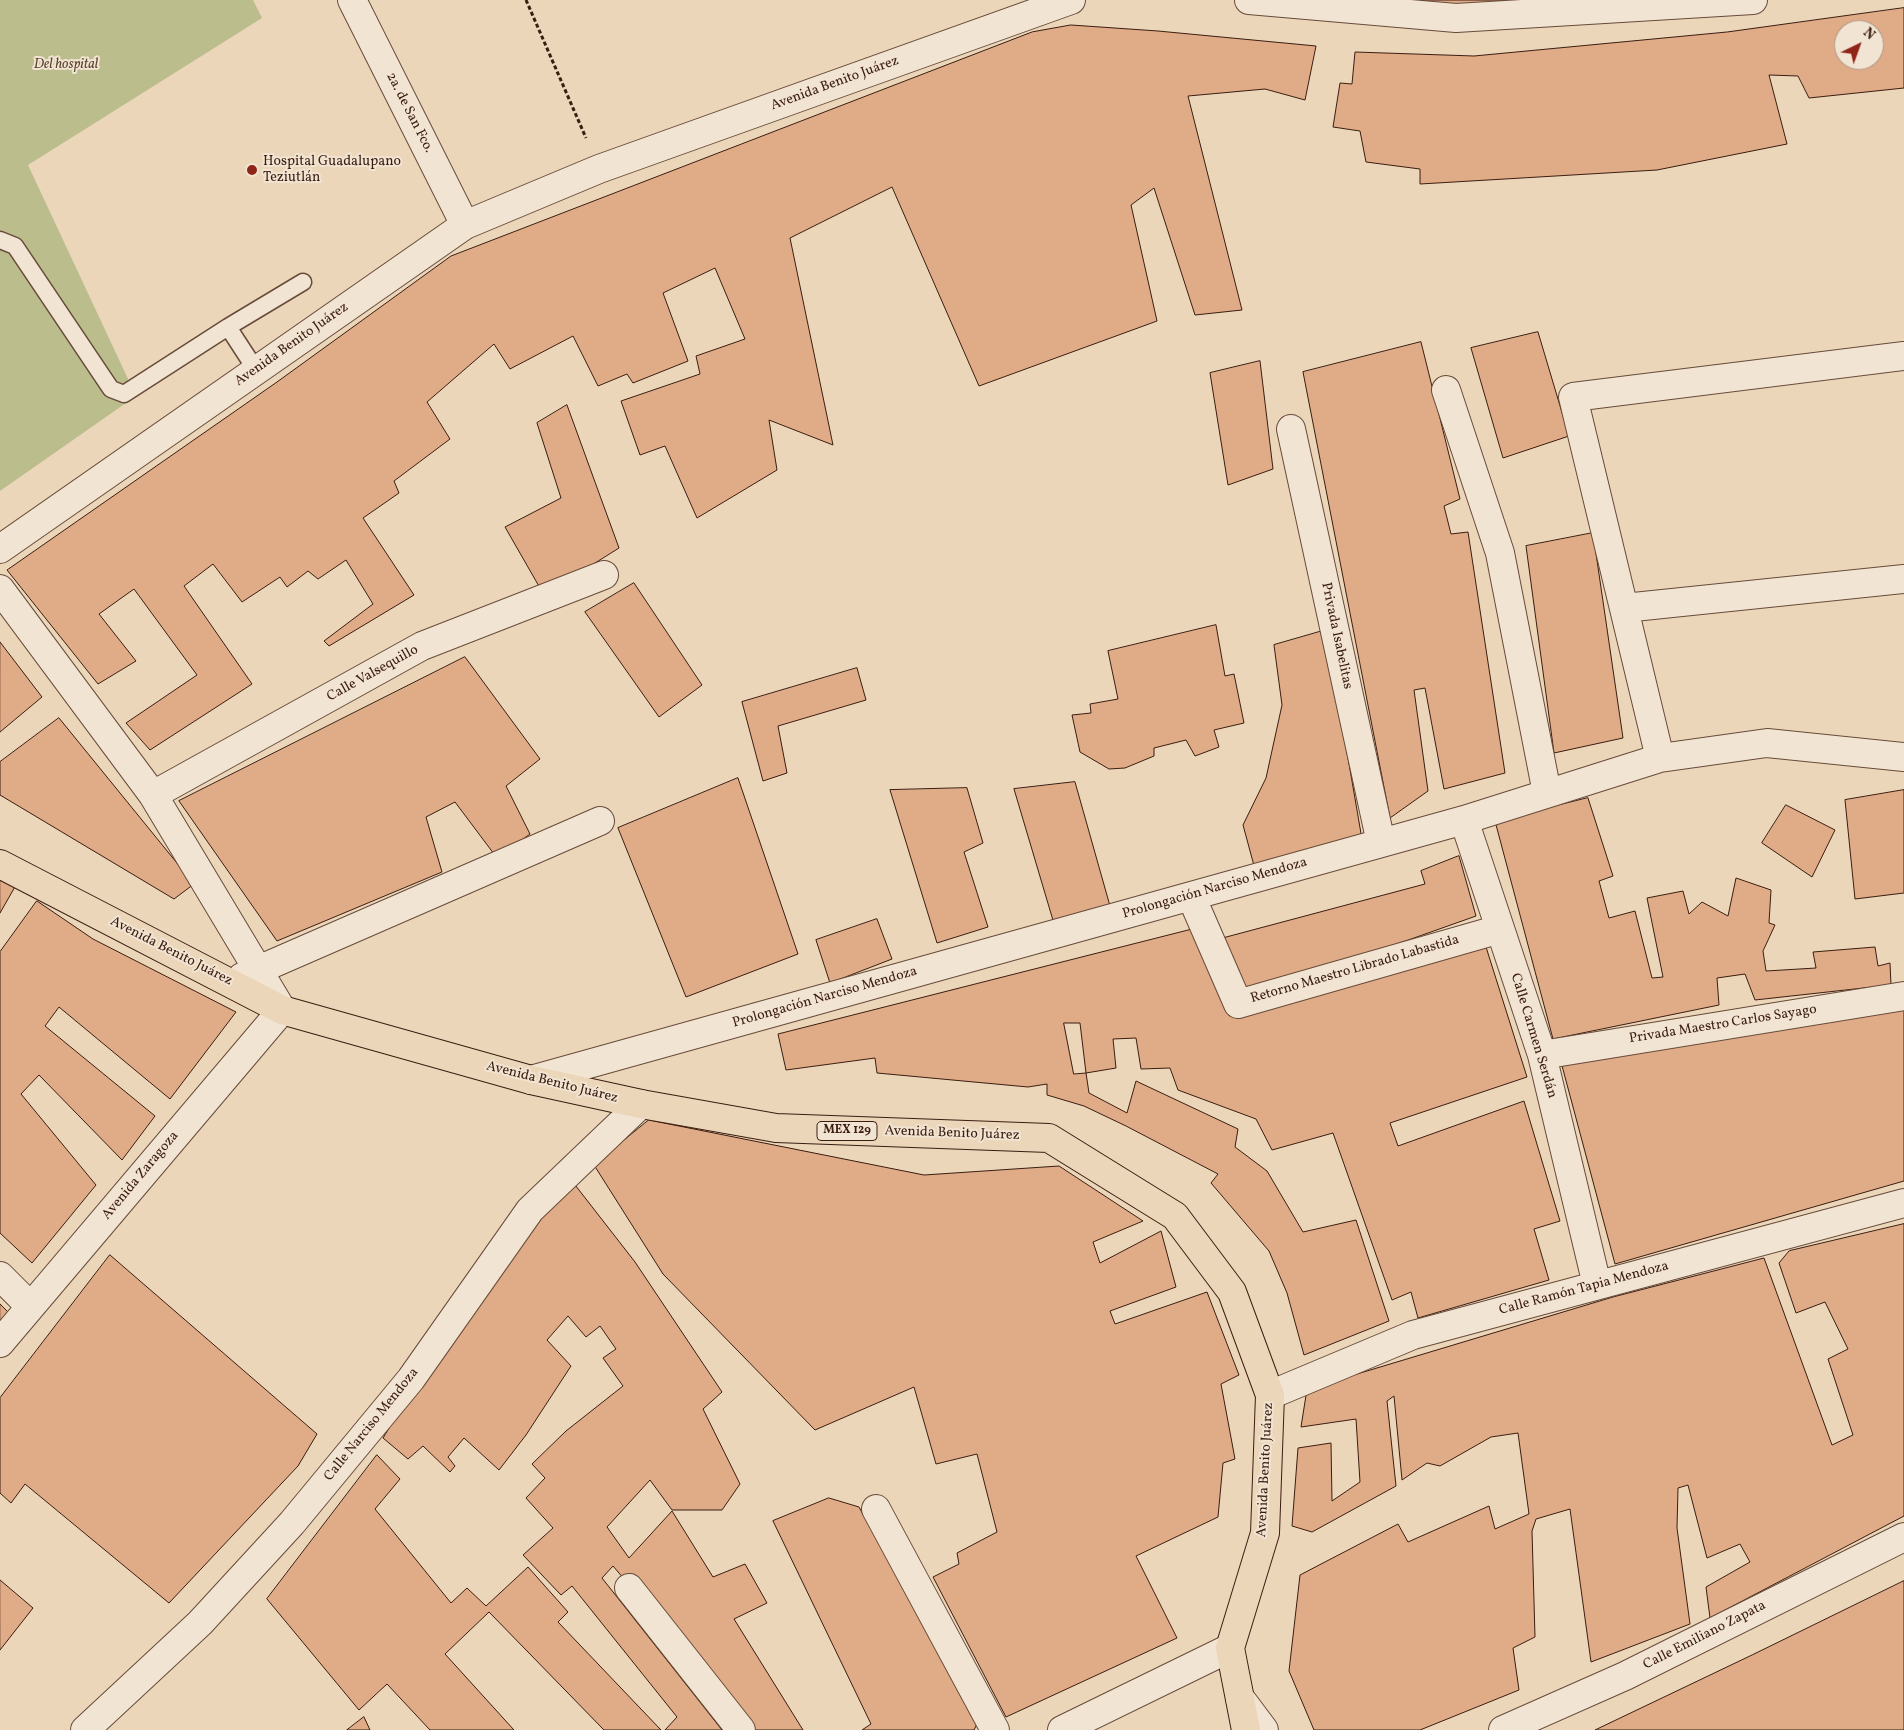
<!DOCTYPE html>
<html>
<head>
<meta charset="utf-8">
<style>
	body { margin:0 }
	#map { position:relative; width:1904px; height:1730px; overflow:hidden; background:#ebd6ba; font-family:Vollkorn,serif }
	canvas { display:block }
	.north { position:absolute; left:1834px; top:20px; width:50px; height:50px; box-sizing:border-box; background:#f2e4d2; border:1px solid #a99484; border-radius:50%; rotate:42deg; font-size:14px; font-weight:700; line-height:20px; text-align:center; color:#3b1d10 }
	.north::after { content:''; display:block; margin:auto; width:18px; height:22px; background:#8f2418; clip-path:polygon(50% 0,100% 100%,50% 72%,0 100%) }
</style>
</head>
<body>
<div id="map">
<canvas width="1904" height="1730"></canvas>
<div class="north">N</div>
</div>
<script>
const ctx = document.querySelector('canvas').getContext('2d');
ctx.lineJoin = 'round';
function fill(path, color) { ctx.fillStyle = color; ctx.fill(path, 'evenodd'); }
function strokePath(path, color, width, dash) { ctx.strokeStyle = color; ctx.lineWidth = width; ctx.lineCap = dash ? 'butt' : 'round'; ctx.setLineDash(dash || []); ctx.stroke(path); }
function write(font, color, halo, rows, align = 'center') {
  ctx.font = font + ' Vollkorn,serif'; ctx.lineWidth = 4; ctx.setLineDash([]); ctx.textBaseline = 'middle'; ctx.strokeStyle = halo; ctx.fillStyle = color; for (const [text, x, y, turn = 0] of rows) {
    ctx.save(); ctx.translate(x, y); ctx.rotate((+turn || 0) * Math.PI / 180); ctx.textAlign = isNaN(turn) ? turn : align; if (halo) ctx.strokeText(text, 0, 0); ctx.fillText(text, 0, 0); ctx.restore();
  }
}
fill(new Path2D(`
	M0,0h253l9,18 -234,147 108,231 -136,95z`), '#bbbd8d');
const building = new Path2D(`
	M1364,0h150l-78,9z
	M1904,8v80l-95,10 -11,-22 -29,-1 18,69 -130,26 -237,14v-15l-54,-7 -6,-31 -27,-4 7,-44 12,1 3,-32 119,4 253,-24zM1844,30h30v30h-30z
	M1071,25l87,6 158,15 -11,54 -40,-11 -77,7 54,214 -47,5 -41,-127 -23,17 26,116 -178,65 -87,-199 -102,51 43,207 -64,-25 8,50 -80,48 -32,-72 -25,9 -19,-54 79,-27 -4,-18 49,-17 -30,-71 -52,25 25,68 -55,22 -6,-9 -29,12 -25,-50 -63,33 -16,-25 -67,58 23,37 -56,42 5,12 -36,25 51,77 -85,51 -5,-5 49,-37 -27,-44 -28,19 -10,-8 -21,16 -7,-10 -38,25 -29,-38 -29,22 68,98 -102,66 -24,-27 71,-48 -63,-86 -35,25 37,47 -38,23 -91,-114 270,-188 174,-126 581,-224z
	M1538,332l31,104 -66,22 -32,-110z
	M1421,342l39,157 -16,7 7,28 17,-2 37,241 -61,16 -19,-101 -11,2 14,101 -38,27 -87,-446z
	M1260,361l13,108 -45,16 -18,-112z
	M567,405l52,143 -75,47 -39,-68 56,-29 -24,-75z
	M1593,533l30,205 -69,15 -28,-207z
	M634,583l68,102 -43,32 -74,-105z
	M1216,625l9,51 9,-2 10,49 -30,7 5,17 -24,9 -9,-16 -32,8v8l-29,12 -16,1 -29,-17 -8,-37 19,-2 -1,-9 28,-5 -10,-48z
	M1326,630l37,215 -107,28 -13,-48 23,-47 16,-73 -8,-60z
	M0,642l42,55 -42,35z
	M465,657l75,102 -34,27 24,48 -33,24 -42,-56 -29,15 16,55 -165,69 -98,-140z
	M857,668l9,32 -88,26 9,47 -24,8 -21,-79z
	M59,718l135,166 -20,15 -174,-104v-33z
	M738,778l60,176 -112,43 -68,-169z
	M1075,782l35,124 -55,21 -41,-138z
	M967,788l16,55 -19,9 24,75 -51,16 -47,-153z
	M1904,790v103l-49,6 -10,-99z
	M1588,798l25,78 -14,5 10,37 26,-7 17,67 11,-1 -16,-79 36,-7 6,23 13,-12 26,14 8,-38 35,12 -2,33 6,2 -12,26 3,20 50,-3 -3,-16 62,-5 3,19 12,-3 1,22 -136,15 -10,-26 -28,4 2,27 -166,34 -58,-218z
	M1786,805l49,25 -23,47 -50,-34z
	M1459,856l17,60 -158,56 168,-25 41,130 -137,46 8,23 126,-45 36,120 -26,8 15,51 -131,38 -7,-26 -19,8 -59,-167 -61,17 -16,-31 -78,-29 -8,-22 -29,1 -5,-31 -23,1 3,29 -30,5 3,20 38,20 9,-32 102,48 -3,18 32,24 36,61 53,-12 33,101 -85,34 -17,-62 -18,-42 -58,-68 7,-9 -92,-48 -42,-20 -37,-11v-11l-19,3 -151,-14 -2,-15 -89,12 -8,-36 418,-106 4,16 225,-60 -4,-13zM1064,1023h16l6,50 -12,1z
	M0,877l16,8 -16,28z
	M37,901l56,38 143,73 -66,87 -111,-92 -14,19 110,90 -33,44 -83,-85 -18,19 75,91 -64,78 -32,-30v-281z
	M877,919l15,40 -62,24 -14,-43z
	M1904,1010v171l-289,83 -54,-202z
	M649,1120l275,55 135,-9 84,55 -50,21 7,21 61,-32 15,56 -66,24 5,13 92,-32 32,83 -18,9 14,75 -12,4 -5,54 -82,39 41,82 -171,79 -73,-140 26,-13 -2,-11 40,-21 -20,-78 -41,10 -22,-77 -99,43 -152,-156 -69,-109z
	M572,1181l63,81 87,130 -19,17 37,75 -18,26h-50l-22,-30 -43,47 22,31 43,-47 41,66 32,-13 22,39 -33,16 69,111h-54l-17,-24 -119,-140 -11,12 120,152h-57l12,-13 -105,-131 -11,9 -38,-40 30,-27 -27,-30 19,-20 -13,-14 34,-33 57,-45 -20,-28 13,-9 -16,-23 -14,11 -18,-21 -21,24 24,26 -45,69 -27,35 -35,-32 -16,19 7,9 -5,6 -27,-26 -15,13 -25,-21 57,-94z
	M1904,1224v292l-194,102 -4,-31 44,-25 -10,-18 -33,14 -19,-73 -10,3 -1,40 13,96 -99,38 -21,-153 -34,10 -4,12 3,106 -22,11 6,42 -99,40h-106l-25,-59 11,-96 98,-51 10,18 81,-36 6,23 34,-15 -11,-81 -27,4 -51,29 -13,-3 -25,17 -8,-84 -7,5 9,85 -84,46 -20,-6 6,-78 33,-5 1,58 28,-19 -4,-63 -55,8 6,-38 306,-92 151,-39 68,187 21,-10 -25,-76 20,-10 -23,-47 -29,11 -17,-50 10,-12z
	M110,1255l207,179 -19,32 -129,137 -144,-119 -14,19 -11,-10v-95z
	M0,1304l8,8 -8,9z
	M377,1455l23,24 -25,30 76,94 16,-15 19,18 42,-39 40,45 -10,10 103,108h-57l-115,-118 -44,42 69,76h-84l-43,-46 -28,26 -92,-111z
	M829,1498l30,9 118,217 -3,6h-112l9,-6 -98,-203z
	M0,1580l33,28 -33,42z
	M1904,1581v149h-309l157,-75z
	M364,1717l6,13h-23z`);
fill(building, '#e0ab87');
strokePath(building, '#3b1d10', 1);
const lane = new Path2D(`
	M0,240l15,6 96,143 13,5 104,-67 28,43
	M228,327l75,-45`);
const street = new Path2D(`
	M352,0l113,225
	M1249,0l207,18 297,-18
	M1446,390l54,163 47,240
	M1291,429l90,414
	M0,549l465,-324 134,-56 472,-169
	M0,589l153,206 129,215 -282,333
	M1624,608l280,-29
	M1660,758l-87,-361 331,-41
	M153,795l269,-149 182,-71
	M1464,820l78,235 55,230
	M1191,896l47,108 262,-75
	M242,977l358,-156
	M1542,1055l362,-59
	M531,1080l933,-260 196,-62 107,-15 137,14
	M0,1276l30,30
	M1270,1395l143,-60 491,-132
	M876,1509l119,221
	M629,1588l112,142
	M1240,1698l24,32
	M85,1730l115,-107 92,-100 119,-144 119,-169 111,-106
	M1062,1730l168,-82
	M1503,1730l122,-54 279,-139`);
const primary = new Path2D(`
	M0,864l282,146 249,70 110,24 135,24 273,10 126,78 57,76 38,103 -5,138 -35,115 16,82`);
strokePath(lane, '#674b3a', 19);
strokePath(street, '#674b3a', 30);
strokePath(primary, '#3b1d10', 30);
strokePath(new Path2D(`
	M526,0l60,138`), '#3b1d10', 3, [4, 2.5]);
strokePath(lane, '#f2e4d2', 16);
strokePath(street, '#f2e4d2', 28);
strokePath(primary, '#ebd6ba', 28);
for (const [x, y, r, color] of [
	[252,170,6,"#8f2418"]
]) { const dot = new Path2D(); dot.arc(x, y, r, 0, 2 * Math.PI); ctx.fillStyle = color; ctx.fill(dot); strokePath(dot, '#f2e4d2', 2); }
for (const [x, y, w] of [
	[847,1131,60]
]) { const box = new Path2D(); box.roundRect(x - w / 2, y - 9.5, w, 19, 4); ctx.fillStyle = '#f2e4d2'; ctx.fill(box); strokePath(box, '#3b1d10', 1); }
write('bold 12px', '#3b1d10', null, [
	["MEX 129",847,1131]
]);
write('italic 14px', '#5b452f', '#f2e4d2', [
	["Del hospital",66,65]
]);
write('14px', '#3b1d10', '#f2e4d2', [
	["Avenida Benito Juárez",835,84,-20],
	["2a. de San Fco.",409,113,63],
	["Avenida Benito Juárez",292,345,-35],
	["Privada Isabelitas",1336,636,78],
	["Calle Valsequillo",373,674,-29],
	["Prolongación Narciso Mendoza",1215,889,-16],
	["Avenida Benito Juárez",171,952,27],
	["Retorno Maestro Librado Labastida",1355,970,-16],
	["Prolongación Narciso Mendoza",825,998,-16],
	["Privada Maestro Carlos Sayago",1723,1025,-9],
	["Calle Carmen Serdán",1533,1036,73],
	["Avenida Benito Juárez",552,1083,14],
	["Avenida Benito Juárez",952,1134,2],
	["Avenida Zaragoza",141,1176,-50],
	["Calle Ramón Tapia Mendoza",1584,1289,-15],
	["Calle Narciso Mendoza",372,1425,-51],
	["Avenida Benito Juárez",1266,1470,-87],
	["Calle Emiliano Zapata",1705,1636,-27]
]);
write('14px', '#3b1d10', '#f2e4d2', [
	["Hospital Guadalupano",263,162],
	["Teziutlán",263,178]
], 'left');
</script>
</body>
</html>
